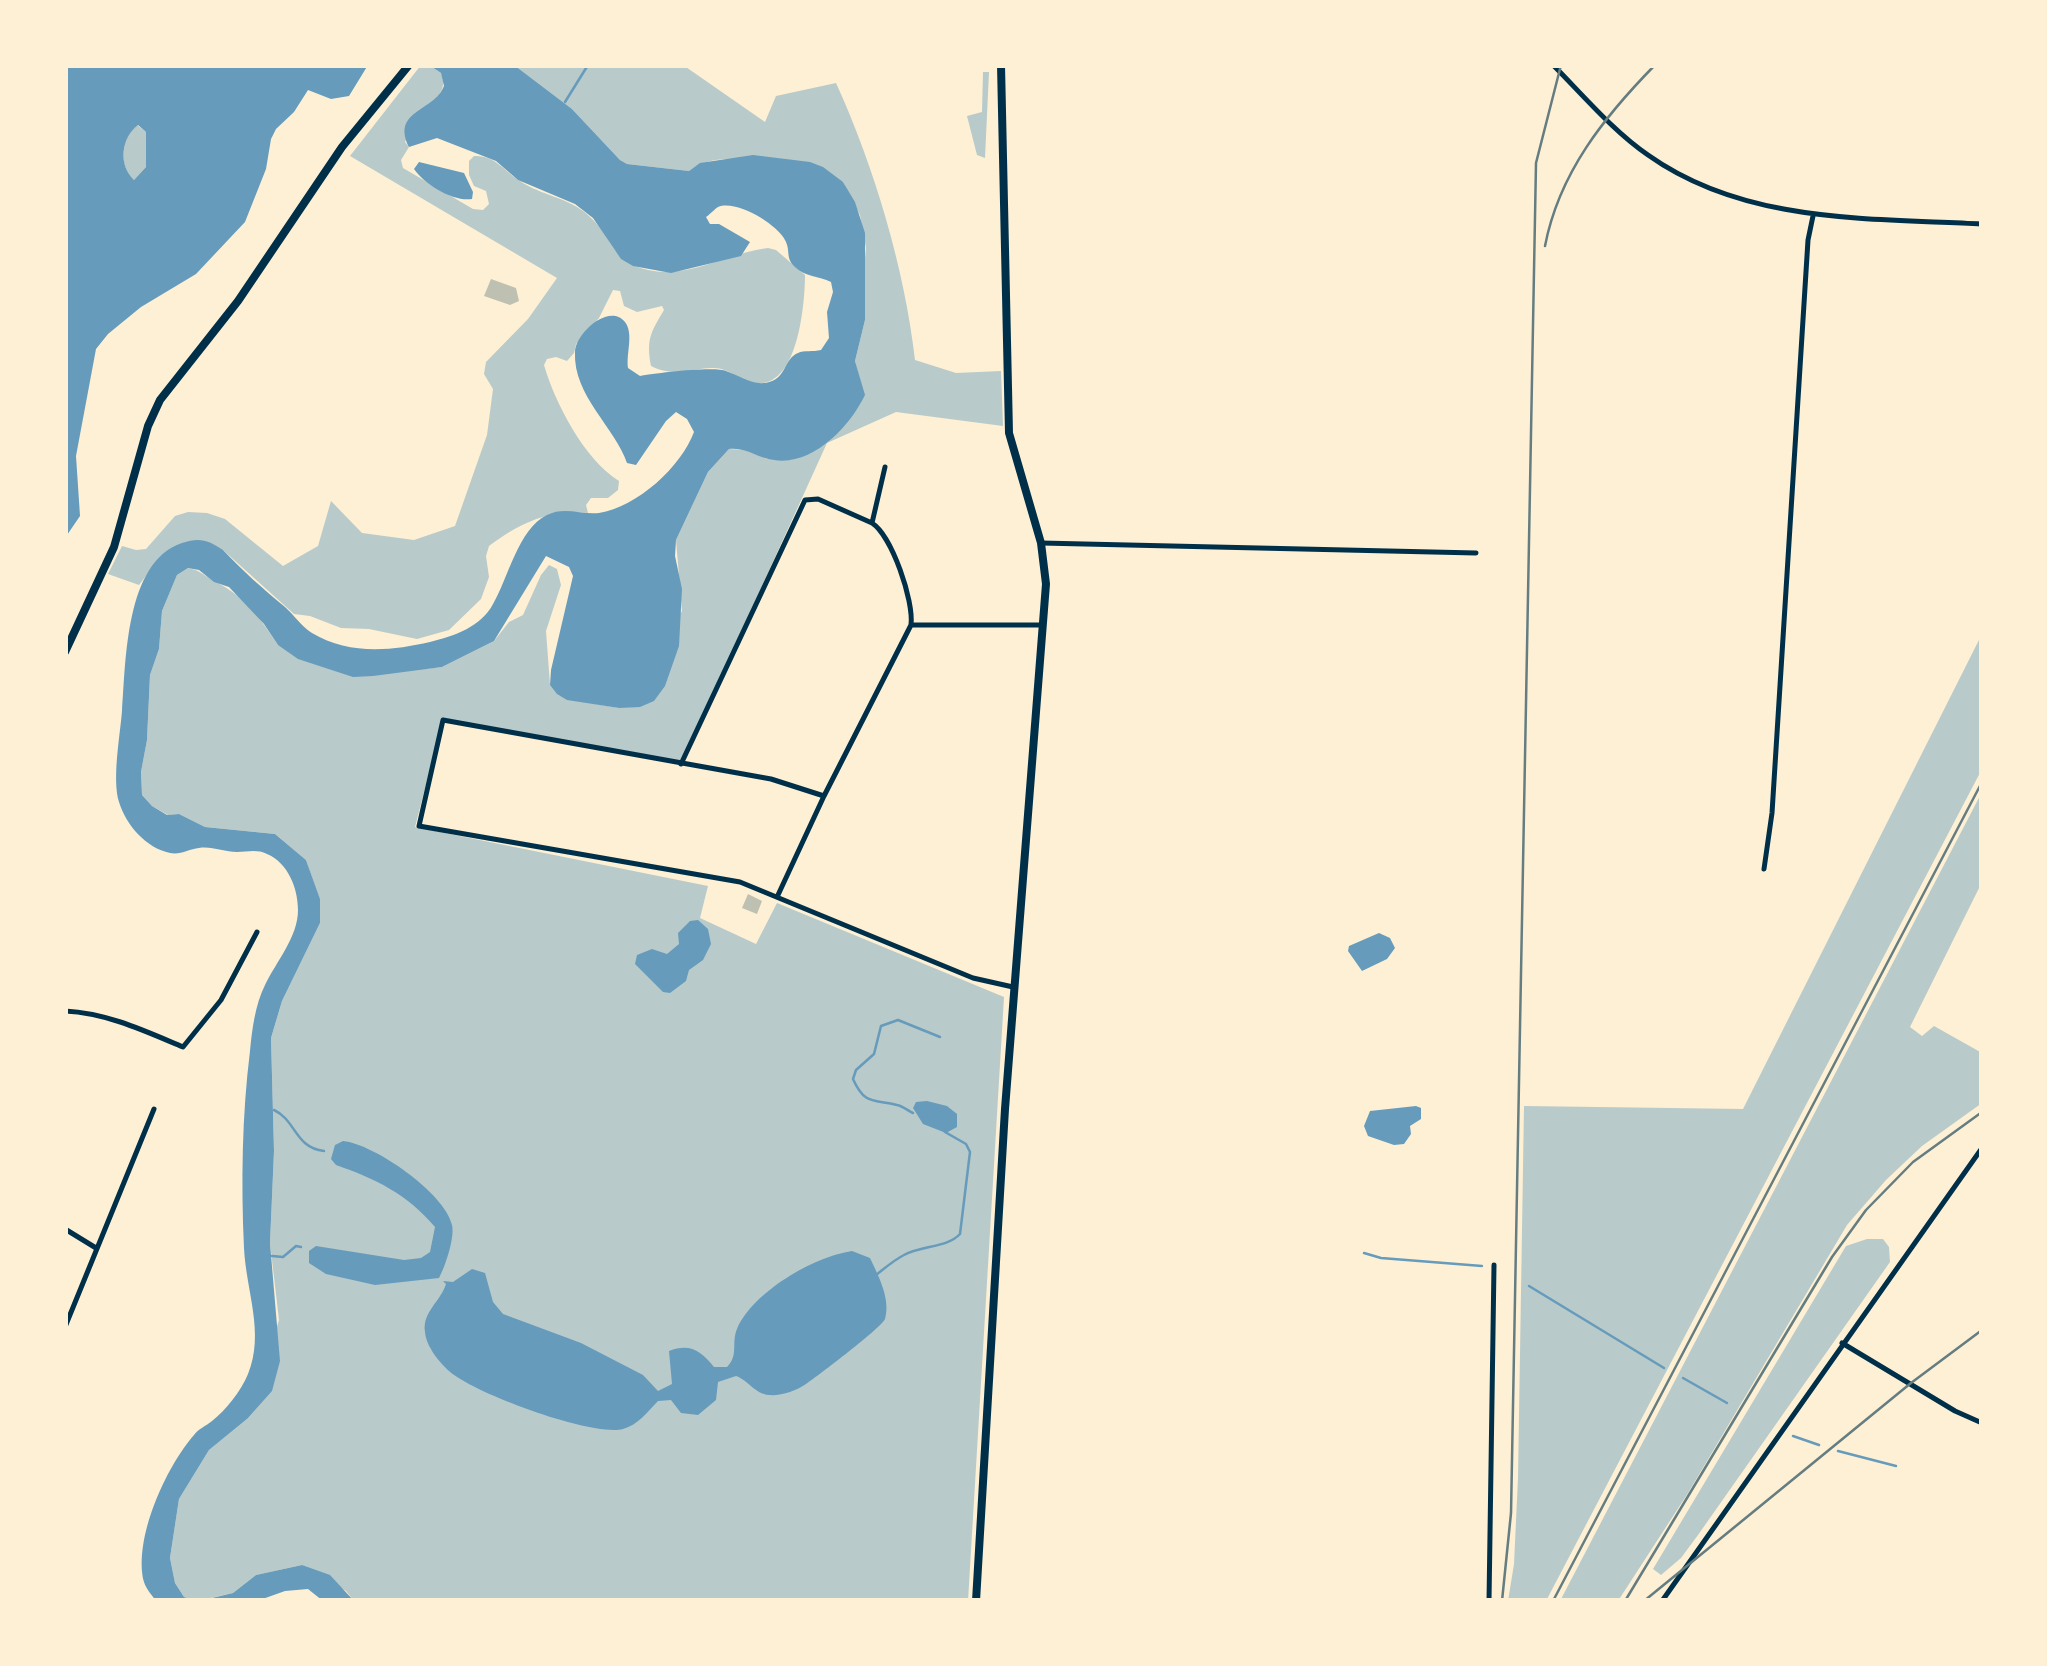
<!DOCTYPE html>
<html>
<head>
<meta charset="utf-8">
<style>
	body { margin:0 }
	#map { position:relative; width:2047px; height:1666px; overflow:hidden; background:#fdf0d5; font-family:Commissioner,sans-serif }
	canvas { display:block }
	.frame { position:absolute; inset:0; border:68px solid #fdf0d5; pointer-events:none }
</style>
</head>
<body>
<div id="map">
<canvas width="2047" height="1666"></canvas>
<div class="frame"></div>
</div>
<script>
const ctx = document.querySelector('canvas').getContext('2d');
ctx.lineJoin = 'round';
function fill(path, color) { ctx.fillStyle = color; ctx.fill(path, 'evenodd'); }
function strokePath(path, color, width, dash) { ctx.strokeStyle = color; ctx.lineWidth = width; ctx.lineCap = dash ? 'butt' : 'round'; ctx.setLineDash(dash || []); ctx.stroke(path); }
fill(new Path2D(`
	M421,65h8l12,8c8,22 -9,25 -20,40 -6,9 -11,19 -16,29l4,5 -8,13 2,8 70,41 10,1 6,-6 -3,-13 -12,-5 -5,-11v-14l5,-5c21,-1 30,15 46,25 22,15 48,16 68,34 25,22 23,47 60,55 42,9 79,-17 120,-22l8,2 29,25c0,29 -7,113 -49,108 -16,-2 -28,-16 -44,-15 -22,1 -40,9 -61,-2 -5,-27 0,-34 13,-56l-2,-4 -25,6 -13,-6 -4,-15 -7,-1 -14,28 -23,26 -2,9 -7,8 -11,-4 -9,2 -3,6c11,38 40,94 75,116l-1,9 -10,8h-17l-5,7 2,8c-38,-4 -68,10 -99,33l-3,10 3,21 -8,22 -32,31 -32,9 -48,-10 -28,-1 -31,-12 -16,-2 -71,-64 -71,18 -13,17 -31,-11 14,-28 14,4 10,-1 29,-33 13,-4 19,1 18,6 58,47 35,-20 13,-45 31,32 52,7 41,-14 32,-91 6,-46 -9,-15 2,-12 42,-43 29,-41 -207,-122z
	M514,65h169l82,57 11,-26 60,-13c38,83 69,187 79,277l41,13 45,-2 2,55 -107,-14 -69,31 -146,321 -238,-46 -28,109 293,59 -8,32 56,26 21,-41 227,94 -36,604h-614l-8,-10 -44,-26 -46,10 -23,18 -37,8 -12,-4 -9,-14 -5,-25 9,-59 30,-49 38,-31 32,-99 -9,-77 4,-92 -3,-113 11,-37 38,-78v-23l-14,-40 -31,-26 -70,-7 -26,-13 -11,1 -16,-9 -10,-11 -1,-23 6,-32 3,-65 9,-26 3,-38 15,-36 11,-7c12,2 18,9 28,14 28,14 45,37 62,63l145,24 19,-2 52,-26 15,-19 14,-7 18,-40 8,-10 8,4 4,16 -15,46 4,54 17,14 52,9 63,-97 -6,-71 32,-68 21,-23 19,1 19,9 93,-55 4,-9 -9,-34 10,-41 -2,-42 3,-30 -6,-33 -17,-33c-43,-10 -117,-40 -154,-11l-62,-7 -7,-4 -48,-51z
	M983,72h6l-4,86 -8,-3 -10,-39 15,-4z
	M137,125l9,7v35l-12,13c-16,-14 -13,-41 3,-55z
	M1982,634v135l-436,832h-38l6,-37 4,-86 6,-372 219,3z
	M1982,792v90l-72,145 12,9 12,-10 48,27v50l-60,43 -36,34 -39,45 -159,268 -70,108h-58z
	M1867,1239h16l6,8 1,15 -192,273 -17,23 -20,17 -8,-6 193,-323z`), '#b9caca');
fill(new Path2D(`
	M65,65h303l-19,31 -18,3 -23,-9 -14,22 -18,17 -5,10 -5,30 -21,53 -49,52 -55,33 -33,27 -12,15 -20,107 4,60 -15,22zM138,125l8,7v35l-12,13c-16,-15 -13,-42 4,-55z
	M429,65h85l58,44 48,51 7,4 62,7 11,-8 53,-8 57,7 13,5 20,15 12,20 10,31v87l-10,41 10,34c-16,33 -53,71 -91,65 -17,-2 -27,-13 -45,-11l-21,23 -32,68 -1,16 7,33 -3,57 -14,40 -11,15 -14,6 -21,1 -52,-8 -10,-6 -7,-9 1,-15 22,-94 -4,-9 -23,-11 -52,85 -52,26 -69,9 -20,1 -55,-18 -20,-14 -14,-21 -35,-37 -15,-5 -15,-12 -11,-2 -11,7 -15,36 -3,38 -9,26 -3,65 -6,32 1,23 10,11 15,9 12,-1 26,13 70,7 31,26 14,39v24l-38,78 -11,37 3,113 -4,92 10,118 -8,30 -25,28 -38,31 -30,49 -9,59 5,25 9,14 12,4h-40c-4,-6 -10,-12 -12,-19 -11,-43 22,-115 50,-147 4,-6 12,-9 18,-14 14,-11 29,-30 36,-47 17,-41 -2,-83 -4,-126 -3,-65 -2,-133 6,-197 2,-21 5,-46 15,-66 11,-23 33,-48 33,-75 0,-22 -10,-47 -31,-56 -10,-5 -20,-2 -30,-2 -13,0 -25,-6 -38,-4 -10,1 -18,7 -29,5 -24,-5 -44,-28 -51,-51 -7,-23 1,-66 3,-91 4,-50 3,-149 60,-168 18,-6 26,-3 41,7 20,21 40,39 62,57 9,8 17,20 27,26 36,22 79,18 118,9 24,-6 51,-15 63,-38 15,-25 25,-75 54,-89 17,-9 35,0 52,-2 38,-6 82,-46 95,-81l-7,-13 -11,-7 -10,9 -30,44 -9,-2c-12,-36 -54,-67 -52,-111 0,-18 34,-50 50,-30 9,12 1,31 3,46l12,8c15,-3 75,-10 86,-5 15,5 29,17 46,10 14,-5 13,-23 26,-28 6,-3 15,-1 23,-3l8,-12 -2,-26 6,-20 -2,-10c-12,-6 -26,-5 -36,-15 -10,-9 -4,-16 -10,-27 -8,-16 -49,-41 -67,-33 -1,0 -11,10 -12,10l4,7h9l31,18 -9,14 -70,17 -38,-7 -12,-7 -28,-41 -18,-14 -57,-24 -22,-19 -59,-23 -28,9c-18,-37 25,-35 35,-61l-3,-13z
	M419,162l45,11 9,19 -1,7c-18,3 -47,-14 -58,-30z
	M698,920l10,9 3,15 -8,16 -14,10 -3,11 -16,12 -7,-1 -28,-28 2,-9 15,-6 15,5 12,-10 -1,-11 12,-12z
	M1379,933l11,5 5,10 -8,11 -25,12 -14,-20 1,-5z
	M927,1101l20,5 10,8v13l-11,6 -23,-9 -10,-16 3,-6z
	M1416,1106l5,2v11l-11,7 1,8 -7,10 -10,1 -26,-9 -4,-10 6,-15z
	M343,1141c31,3 102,52 109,84 3,13 -7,42 -13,53l-64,7 -49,-11 -17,-11v-12l7,-5 88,14 17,-2 9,-6 5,-25c-28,-33 -59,-48 -99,-62l-5,-6 4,-14z
	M852,1251l18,7c8,17 21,41 15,61 -3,8 -67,57 -79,65 -10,7 -25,12 -37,11 -14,-1 -21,-15 -33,-19l-18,6 -2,18 -18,15 -17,-2 -10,-13 -13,1c-11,11 -20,24 -35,28 -31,8 -150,-36 -174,-58 -10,-9 -23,-25 -24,-39 -3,-20 16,-31 21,-48l-3,-3 10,1 19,-13 13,4 8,29 10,12 78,29 62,32 15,16 14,-7 -3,-33c21,-8 32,0 45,16h13c12,-12 4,-24 10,-38 16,-37 76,-72 115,-78z
	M302,1565l28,10 24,26h-31l-15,-12 -23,2 -28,10h-58l34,-8 23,-18z`), '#669bbc');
strokePath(new Path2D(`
	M565,102l23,-37
	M274,1110c22,10 21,38 50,41
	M913,1113c-5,-2 -10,-7 -16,-8 -23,-6 -32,1 -44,-26l3,-9 18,-16 7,-28 17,-6 42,17
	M1364,1253l17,5 101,8
	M272,1256l11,1 13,-11 5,1
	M876,1275c9,-7 18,-15 28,-20 18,-10 43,-7 56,-21l10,-82 -4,-8 -21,-12
	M1529,1286l135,82
	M1683,1378l44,25
	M1793,1436l26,9
	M1838,1451l58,15`), '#669bbc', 2.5);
fill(new Path2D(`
	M491,279l25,9 3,13 -9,4 -26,-9z
	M748,894l14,7 -5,13 -15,-6z`), '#bec0b2');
strokePath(new Path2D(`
	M1553,65c30,30 60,66 95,90 97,69 221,63 334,69
	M1041,543l435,10
	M912,625h129
	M681,764l124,-264 13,-1 54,24
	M824,796l-53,-17 -328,-59 -24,106 321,56 233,96 40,9
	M1764,869l8,-56 36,-573 5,-24
	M778,895l46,-99 87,-171c3,-24 -19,-89 -39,-102l13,-56
	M65,1011c42,2 80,20 118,36l38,-47 36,-68
	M65,1229l31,19
	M65,1327l89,-218
	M1842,1343l113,68 27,12
	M1489,1601l5,-336
	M1662,1601l320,-453`), '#003049', 5);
strokePath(new Path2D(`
	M65,652l49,-105 34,-121 12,-26 78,-99 104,-154 67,-82
	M976,1601l29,-492 41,-525 -5,-41 -32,-110 -8,-368`), '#003049', 8);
strokePath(new Path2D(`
	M1545,246c14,-73 59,-129 110,-181
	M1502,1601l9,-88 25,-1350 25,-98
	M1553,1601l429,-819
	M1625,1601l207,-344 34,-47 47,-48 69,-50
	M1644,1601l267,-218 71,-53`), '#657d81', 2.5);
</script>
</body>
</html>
